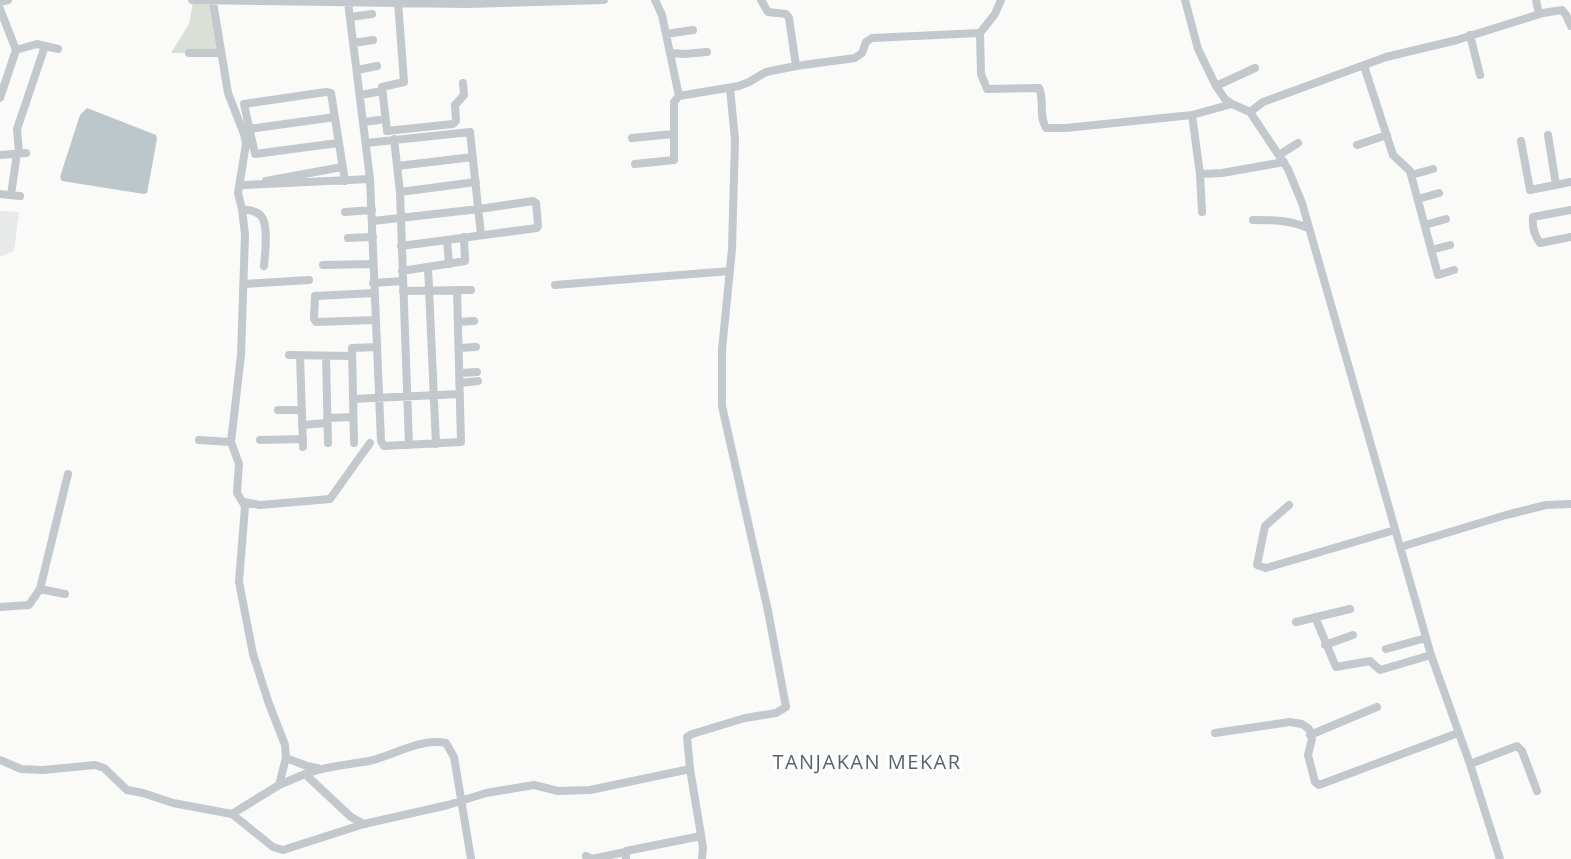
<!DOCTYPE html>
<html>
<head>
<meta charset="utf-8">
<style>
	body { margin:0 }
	canvas { display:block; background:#fafaf8 }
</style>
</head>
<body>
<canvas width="1571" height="859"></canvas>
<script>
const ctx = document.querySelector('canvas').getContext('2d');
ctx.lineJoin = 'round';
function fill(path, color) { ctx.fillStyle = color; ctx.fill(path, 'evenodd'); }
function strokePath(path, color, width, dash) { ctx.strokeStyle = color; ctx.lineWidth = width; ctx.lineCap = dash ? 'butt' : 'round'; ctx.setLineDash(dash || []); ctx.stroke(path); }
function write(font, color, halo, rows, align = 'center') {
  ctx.font = font + ' "Open Sans",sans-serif'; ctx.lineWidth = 6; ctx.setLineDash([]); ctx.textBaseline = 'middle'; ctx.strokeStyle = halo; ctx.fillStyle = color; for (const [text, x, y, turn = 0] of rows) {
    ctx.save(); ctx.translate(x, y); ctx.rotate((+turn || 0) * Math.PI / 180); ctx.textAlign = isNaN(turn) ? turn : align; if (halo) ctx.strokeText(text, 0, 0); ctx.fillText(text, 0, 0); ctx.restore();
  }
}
fill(new Path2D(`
	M0,211l19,1 -5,39 -14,6z`), '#e8e9e9');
fill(new Path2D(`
	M193,2l21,1 8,50h-51l18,-29z`), '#dadfd7');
fill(new Path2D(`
	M87,108l69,27 1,4 -10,54 -3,1 -82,-13 -2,-4 20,-62z`), '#bbc7cb');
strokePath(new Path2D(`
	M192,0l275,4 137,-4
	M655,0l7,15 17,81 60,-10 10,-4 17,-10 30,-6 59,-8 7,-5 4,-11 6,-4 108,-5
	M761,0l7,12 18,2 3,4 7,48
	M1001,0l-6,14 -15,19 1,41 6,15 52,-1c6,13 -1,27 7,40h20l126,-13 40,-11
	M1185,0l13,49 18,37 9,13 7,5 18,8 38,57 14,34 129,452 39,109 30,95
	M1536,0l3,14
	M0,2l8,-2
	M213,2l15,91 16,41 2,10 -8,49 4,16 3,26 -4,120 -10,87 8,22 -2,29 8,13 -6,76 14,72 15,47 17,44 1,13 -7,27 26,-11 46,43 13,7
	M348,2l22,177 11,262 3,5 77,-4 -4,-152
	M398,2l6,80 -22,5 5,44 66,-7 3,-3 -1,-16 9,-10 -1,-12
	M0,9l16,41 -16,48
	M350,17l22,-3
	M666,34l27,-4
	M1470,35l10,40
	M353,43l20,-3
	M16,50l21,-6 21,5
	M189,53h31
	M671,53l14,1 22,-2
	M1364,66l29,89 17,16 28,104 16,-5
	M357,70l20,-4
	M1216,86l39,-18
	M360,95l17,-3
	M1250,112l13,-10 22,-8 101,-37 71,-17 86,-27 19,-3 4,5 5,11
	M1192,115l8,59 2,38
	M364,122l15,-2
	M249,129l86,-12
	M1548,135l8,50
	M632,138l41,-4
	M394,139l6,53 9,253
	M1521,141l9,49 41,-8
	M338,143l-83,11 -11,-50 82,-12 5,1 14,88
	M366,143l104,-11 11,103
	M1357,145l30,-10
	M19,153l-2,-24 28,-83
	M0,155l26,-2
	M1279,155l19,-12
	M635,164l39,-4v-58l5,-6
	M397,166l76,-9
	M1200,174l22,-1 62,-11
	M1411,175l22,-6
	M266,181l76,-14
	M244,185l126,-6
	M400,192l76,-10
	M0,194l20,2
	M11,195l6,-42
	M1418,199l21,-6
	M242,209c7,1 15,2 19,7 8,9 4,38 3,50
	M1571,210l-38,7c-1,9 2,19 7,26l31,-6
	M345,212l27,-2
	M1253,220c20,0 37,0 55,8
	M373,221l106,-12 54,-8 3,2 2,23 -1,2 -136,18
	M1425,225l21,-6
	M348,238l25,-1
	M447,240l2,24
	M1431,250l19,-5
	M323,265l50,-1
	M428,267l8,177
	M402,271l63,-10 -1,-24
	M373,283l30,-2
	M244,284l65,-4
	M555,285l175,-14
	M403,291l68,-1
	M374,293l-59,3 -1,23 2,3 59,-2
	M458,322l16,-1
	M459,348l17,-1
	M289,355l63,1
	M300,355l3,92
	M326,356l2,87
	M460,373l17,-1
	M460,383l18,-2
	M353,399l107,-5
	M278,410h24
	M327,418l26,-1
	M302,425l25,-2
	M199,440l32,2
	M260,440l43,-1
	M354,443l-2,-95 25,-1
	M244,502l16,3 70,-6 40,-56
	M1289,505l-24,21 -8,39 9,3 129,-38
	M1401,548l6,-3 99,-30 40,-10 25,-1
	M40,589l28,-115
	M0,607l29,-2 11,-16 25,5
	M1315,617l21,50 34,-6 10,9 51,-15
	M1296,622l54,-13
	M1325,645l28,-10
	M1386,649l40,-11
	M1215,733l75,-11 12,2 7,5 3,10 -4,16 7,27 4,3 139,-52
	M1310,735l67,-28
	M286,758l21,8 10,2
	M0,760l21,9 22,1 52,-5 9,3 23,22 16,3 30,10 59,11 41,33 10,3 81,-26 84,-19 38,-12 48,-8 24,6 32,-1 100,-21
	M1470,764l47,-18 5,5 15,40
	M305,774c21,-8 42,-9 64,-13 26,-6 50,-23 77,-18l8,14 17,102
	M232,814l47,-29
	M586,856l6,3 33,-7
	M626,859v-8l75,-15
	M702,859l1,-12 -13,-78 -3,-32 5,-3 53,-16 31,-5 10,-6 -18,-96 -46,-205v-56l10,-101 3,-109 -5,-52`), '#c3c8cc', 8);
ctx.letterSpacing = '1.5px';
write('20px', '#57646e', '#fff', [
	["TANJAKAN MEKAR",867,763]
]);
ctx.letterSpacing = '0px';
</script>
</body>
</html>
